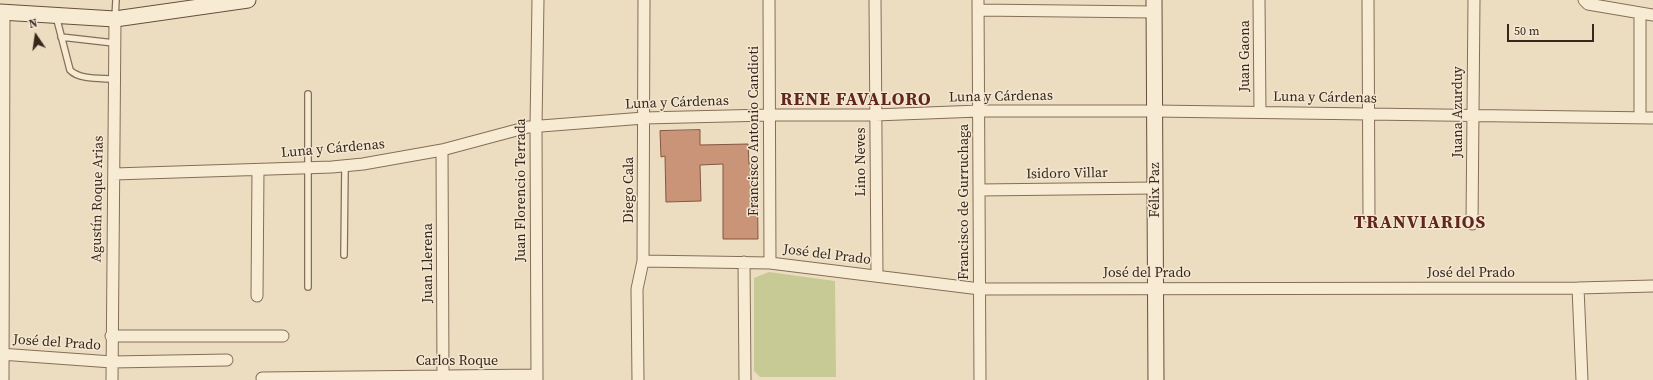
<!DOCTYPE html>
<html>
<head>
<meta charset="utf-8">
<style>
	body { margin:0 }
	#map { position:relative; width:1653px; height:380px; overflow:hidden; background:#ecddc1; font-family:"Source Serif 4",serif }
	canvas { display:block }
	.north { position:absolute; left:16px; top:16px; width:40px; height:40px; -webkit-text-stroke:3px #f4e7d1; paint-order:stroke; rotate:347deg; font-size:11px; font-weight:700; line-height:16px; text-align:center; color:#36271d }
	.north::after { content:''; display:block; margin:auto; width:14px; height:18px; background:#36271d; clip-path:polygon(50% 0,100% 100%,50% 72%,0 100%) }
	.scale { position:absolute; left:1507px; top:24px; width:87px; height:18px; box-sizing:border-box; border:2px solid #36271d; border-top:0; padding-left:5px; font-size:12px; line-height:14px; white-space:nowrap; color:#36271d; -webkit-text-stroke:3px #f4e7d1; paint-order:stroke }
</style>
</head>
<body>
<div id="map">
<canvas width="1653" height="380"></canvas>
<div class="north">N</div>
<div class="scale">50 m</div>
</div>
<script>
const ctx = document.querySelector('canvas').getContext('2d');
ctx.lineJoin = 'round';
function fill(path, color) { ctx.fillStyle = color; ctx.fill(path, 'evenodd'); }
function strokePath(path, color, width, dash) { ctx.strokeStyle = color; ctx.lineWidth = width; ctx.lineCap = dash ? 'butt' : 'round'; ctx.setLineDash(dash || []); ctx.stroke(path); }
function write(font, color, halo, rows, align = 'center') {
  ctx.font = font + ' "Source Serif 4",serif'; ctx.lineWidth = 3; ctx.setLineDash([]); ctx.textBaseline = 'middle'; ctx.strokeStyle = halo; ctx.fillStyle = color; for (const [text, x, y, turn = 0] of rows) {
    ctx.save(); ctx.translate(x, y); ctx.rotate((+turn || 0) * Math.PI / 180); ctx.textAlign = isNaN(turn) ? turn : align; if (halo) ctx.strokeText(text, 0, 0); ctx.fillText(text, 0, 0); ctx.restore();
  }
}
fill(new Path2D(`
	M769,272l66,9 1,96h-76l-6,-6v-93z`), '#c8ca96');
const building = new Path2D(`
	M700,130v15l48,-1 1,20h8l1,75h-35v-75l-23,1 1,36 -35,1 -1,-46 -4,1 -1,-26z`);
fill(building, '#ca9478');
strokePath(building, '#845640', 1);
const service = new Path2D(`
	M56,16l14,54c9,10 31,8 44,9
	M115,19l1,-19
	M61,37l53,6
	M344,255l1,-89
	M308,287v-193`);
const minor = new Path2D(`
	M769,0l1,263
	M875,0l2,276
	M978,0l2,380
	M1259,0l1,112
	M1368,0l1,217
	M1584,0l4,4 65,11
	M978,10l176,2
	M1640,13v105
	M442,150l1,226
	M114,174l218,-7 31,-3 79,-14 86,-23 116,-9 125,-3h106l104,-4h176l498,7
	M979,190l176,-2
	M1472,224l2,-224
	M643,261l127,2 210,26 598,-1 75,-2
	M744,262l1,118
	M1578,288l4,92
	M257,296l1,-126
	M111,336h172
	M0,354l112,8 115,-2
	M262,378l275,-3
	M3,380l1,-367
	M112,380l3,-361
	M537,380l-1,-254 2,-126
	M638,380l-1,-91 6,-28 1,-261`);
const secondary = new Path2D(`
	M1154,0l2,380
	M0,12l115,7 133,-19`);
strokePath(service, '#856e59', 8);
strokePath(minor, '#856e59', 13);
strokePath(secondary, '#674f3d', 17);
strokePath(service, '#f8ebd4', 5.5);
strokePath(minor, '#f8ebd4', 11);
strokePath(secondary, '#f8ebd4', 15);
write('14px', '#36271d', '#f4e7d1', [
	["Juan Gaona",1245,56,-90],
	["Luna y Cárdenas",1001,97,-1],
	["Luna y Cárdenas",1325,98,1],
	["Luna y Cárdenas",677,103,-2],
	["Juana Azurduy",1458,112,-90],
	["Francisco Antonio Candioti",754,131,-90],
	["Luna y Cárdenas",333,149,-5],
	["Lino Neves",861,162,-90],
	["Isidoro Villar",1067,174,-1],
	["Juan Florencio Terrada",521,190,-90],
	["Diego Cala",629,190,-90],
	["Félix Paz",1155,190,-90],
	["Agustín Roque Arias",98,199,-89],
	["Francisco de Gurruchaga",964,202,-90],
	["José del Prado",827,255,7],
	["Juan Llerena",428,263,-90],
	["José del Prado",1147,273],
	["José del Prado",1471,273],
	["José del Prado",57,343,4],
	["Carlos Roque",457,361]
]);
ctx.letterSpacing = '1px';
write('bold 18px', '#61271e', '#f4e7d1', [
	["RENE FAVALORO",856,100],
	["TRANVIARIOS",1420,223]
]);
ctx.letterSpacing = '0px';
</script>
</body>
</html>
